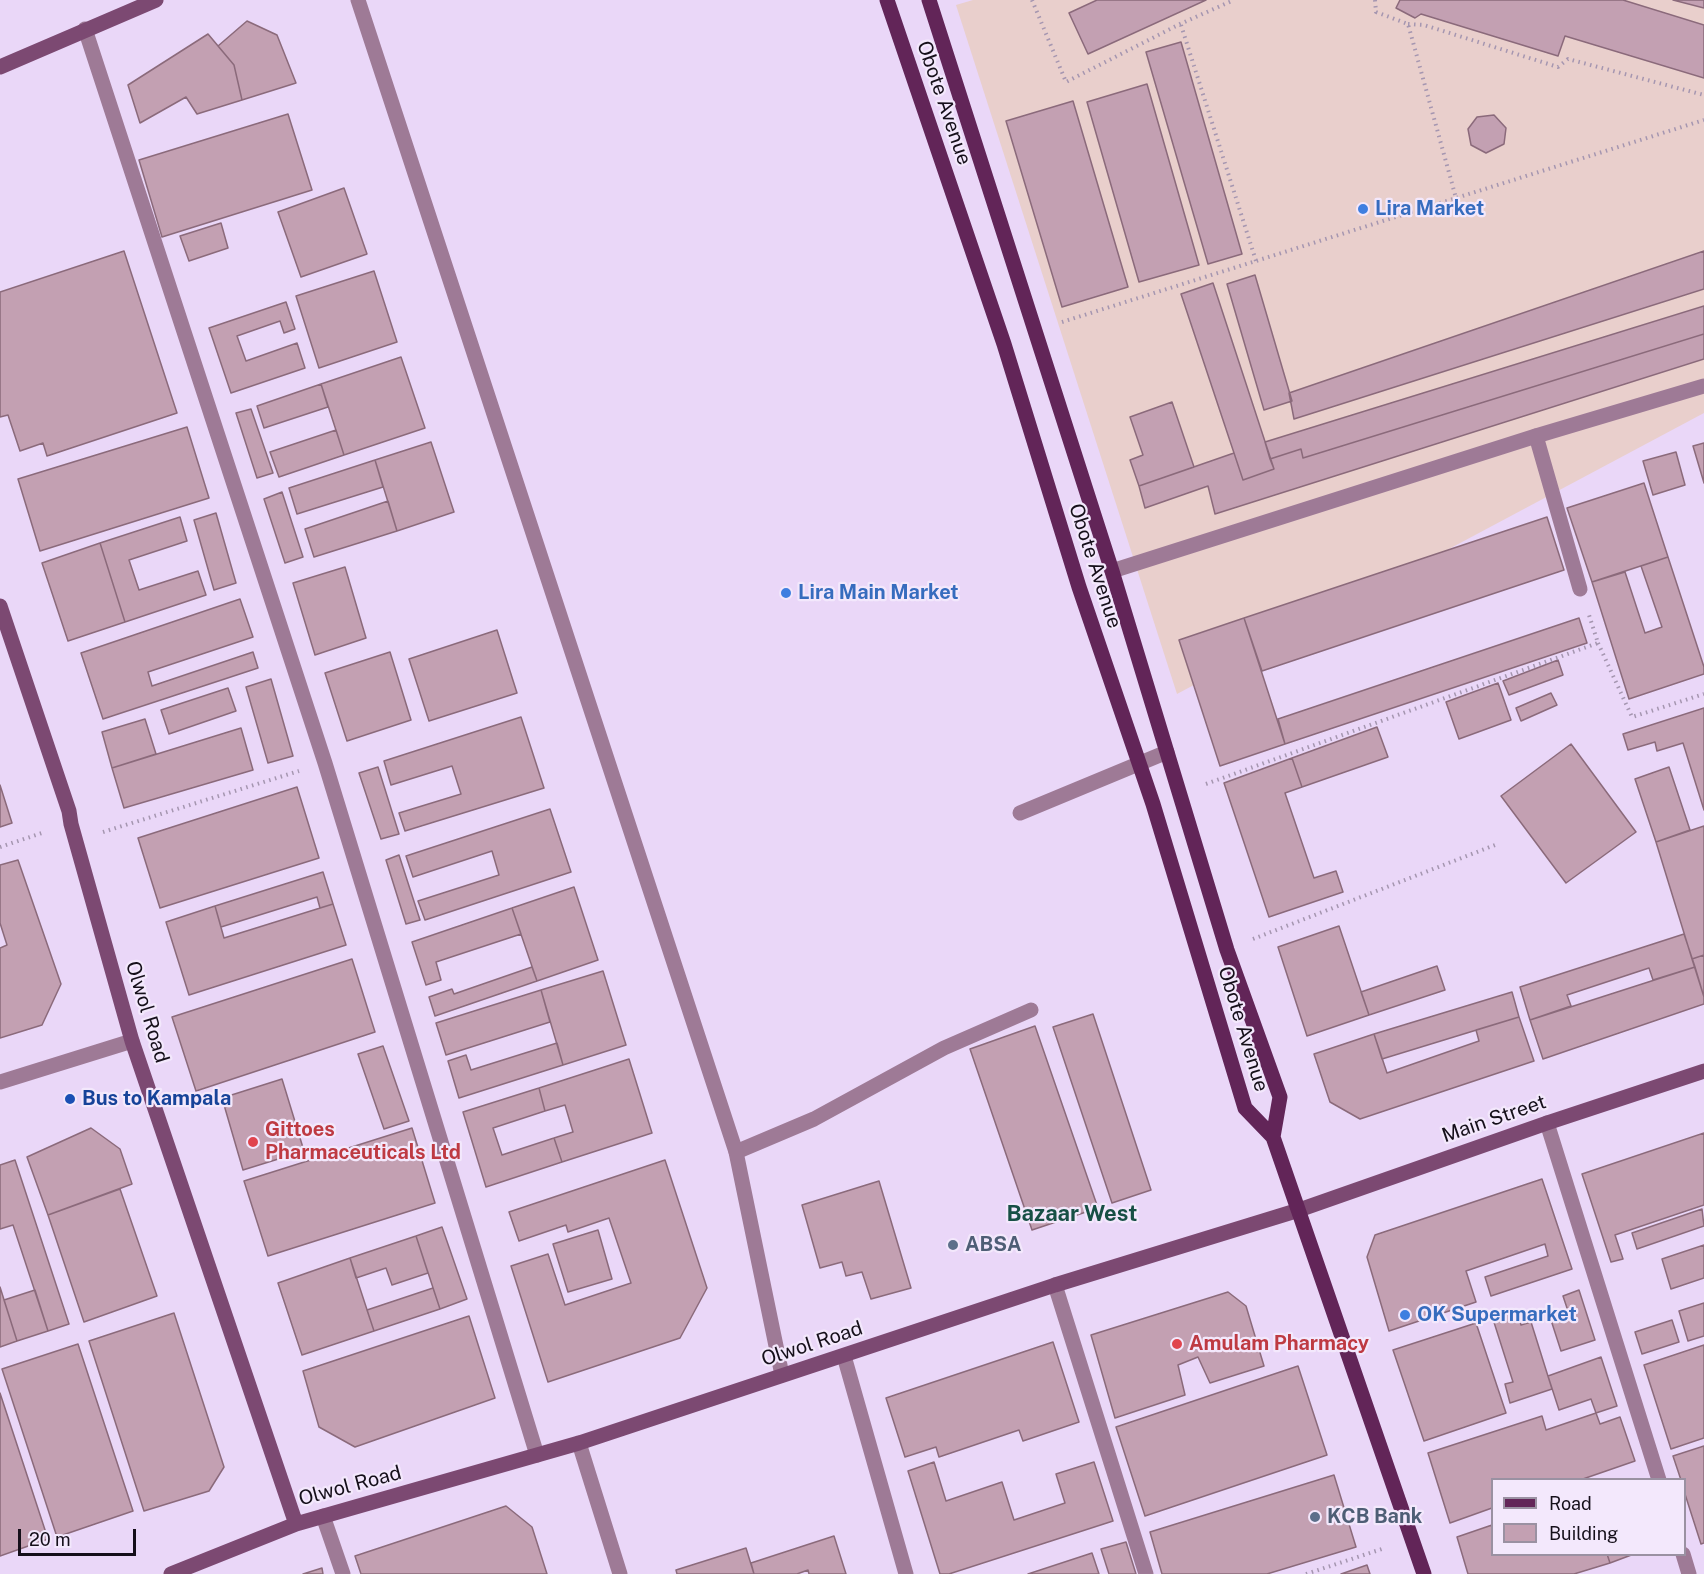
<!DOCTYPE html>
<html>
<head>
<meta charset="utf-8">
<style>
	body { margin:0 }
	#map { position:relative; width:1704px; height:1574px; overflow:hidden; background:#ead7f8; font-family:"Public Sans",sans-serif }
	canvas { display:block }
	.legend { position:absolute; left:1491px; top:1478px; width:195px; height:78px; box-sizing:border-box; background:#f3e8fc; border:2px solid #9a91a2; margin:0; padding:8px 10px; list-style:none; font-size:18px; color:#150f1a }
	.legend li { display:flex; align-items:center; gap:12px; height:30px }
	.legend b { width:30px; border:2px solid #9a91a2 }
	.scale { position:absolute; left:18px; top:1529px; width:118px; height:27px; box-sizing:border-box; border:3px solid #150f1a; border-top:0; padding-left:8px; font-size:18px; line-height:21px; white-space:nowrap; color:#150f1a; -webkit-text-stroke:4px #f3e8fc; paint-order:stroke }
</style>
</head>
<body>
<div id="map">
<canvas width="1704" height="1574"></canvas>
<ul class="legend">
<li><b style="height:8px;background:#622558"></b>Road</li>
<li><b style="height:16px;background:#c3a0b2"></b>Building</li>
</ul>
<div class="scale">20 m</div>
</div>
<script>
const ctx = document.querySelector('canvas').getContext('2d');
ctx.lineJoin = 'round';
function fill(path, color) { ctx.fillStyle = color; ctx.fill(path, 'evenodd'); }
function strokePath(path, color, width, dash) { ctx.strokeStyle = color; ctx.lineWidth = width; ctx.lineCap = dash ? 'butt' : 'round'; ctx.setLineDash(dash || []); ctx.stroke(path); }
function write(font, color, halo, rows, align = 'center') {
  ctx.font = font + ' "Public Sans",sans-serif'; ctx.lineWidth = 4.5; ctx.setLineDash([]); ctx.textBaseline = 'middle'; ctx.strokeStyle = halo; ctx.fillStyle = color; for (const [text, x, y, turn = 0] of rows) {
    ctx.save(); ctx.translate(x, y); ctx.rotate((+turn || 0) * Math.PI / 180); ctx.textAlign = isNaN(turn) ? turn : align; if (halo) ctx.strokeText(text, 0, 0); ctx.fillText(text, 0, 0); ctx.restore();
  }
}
fill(new Path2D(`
	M973,0h731v413l-527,281 -221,-689z`), '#e9cfcc');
const building = new Path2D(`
	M1097,0h109l-118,54 -19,-41z
	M1400,0h223l81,25v53l-139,-42 -7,20 -137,-42 -6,4 -19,-10z
	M1673,0h31v8z
	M247,21l30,14 19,48 -54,17 -8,-35 -16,-19z
	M208,34l26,31 8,35 -45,14 -11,-17 -46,26 -12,-38z
	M1181,42l61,212 -34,10 -62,-212z
	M1147,84l52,181 -60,17 -52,-180z
	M1073,101l55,186 -66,20 -56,-186z
	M288,114l24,76 -150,47 -23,-77z
	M1494,115l12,13 -2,16 -18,9 -15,-8 -3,-16 9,-12z
	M344,188l23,66 -66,23 -23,-65z
	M221,223l7,25 -39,13 -9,-25z
	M124,251l53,162 -130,43 -4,-13 -23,8 -12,-36 -8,2v-125z
	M1704,251v38l-410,130 -5,-26z
	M374,271l23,71 -78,26 -23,-72z
	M1255,275l37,126 -28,9 -37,-126z
	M1213,283l61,186 -31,11 -62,-186z
	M286,302l9,27 -11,4 -4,-12 -43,15 9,25 51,-18 8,25 -74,25 -22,-65z
	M1704,306v28l-401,124 -2,-9 -31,10 -5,-17z
	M1704,334v25l-489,155 -7,-28 -63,22 -6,-22 95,-33 9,27 31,-11 -4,-10 31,-10 2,9z
	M401,357l24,71 -81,27 -23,-71z
	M321,384l7,23 -64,21 -7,-22z
	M1172,402l22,65 -55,19 -9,-26 13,-5 -13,-38z
	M251,409l22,64 -16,5 -21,-65z
	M187,427l22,71 -169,53 -22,-72z
	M336,430l8,25 -65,22 -9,-25z
	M431,442l23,70 -57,19 -22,-71z
	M1704,443v40l-11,-37z
	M1676,452l9,33 -32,10 -10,-34z
	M375,460l8,27 -86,27 -8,-26z
	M1644,483l24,74 -76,25 -25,-74z
	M282,492l21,65 -18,6 -21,-64z
	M388,501l9,30 -83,26 -9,-28z
	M216,513l20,70 -22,7 -20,-70z
	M180,517l7,24 -58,19 10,30 59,-19 8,24 -81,27 -25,-79z
	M1547,517l17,53 -302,101 -18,-53z
	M100,543l25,79 -57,19 -26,-78z
	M1668,557l36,110v7l-75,25 -37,-117 33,-10 20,61 17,-6 -21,-61z
	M345,567l21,71 -51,17 -22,-72z
	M240,599l13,38 -105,35 4,14 101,-34 5,16 -155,51 -22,-66z
	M1244,618l41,126 -65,22 -41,-126z
	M1579,618l8,25 -302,101 -7,-25z
	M497,630l20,63 -88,28 -20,-62z
	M390,652l21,68 -64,21 -22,-68z
	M1558,660l5,15 -54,20 -6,-14z
	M271,679l22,77 -25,7 -22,-76z
	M1498,683l13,37 -52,19 -13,-37z
	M228,688l8,23 -67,23 -8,-24z
	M1551,693l6,12 -36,16 -5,-13z
	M1704,708v102l-21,-67 -26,8 -2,-9 -27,8 -5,-16z
	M521,717l23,71 -139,43 -6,-18 62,-19 -9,-28 -61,19 -7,-24z
	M145,719l11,35 -44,14 -10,-36z
	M1377,727l11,30 -86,30 -10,-29z
	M241,728l12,42 -129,38 -12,-40z
	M1571,744l65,88 -70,51 -65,-87z
	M1292,758l10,29 -17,6 29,85 22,-7 7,21 -74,25 -45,-134z
	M378,767l21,67 -18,5 -22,-66z
	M1669,767l21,63 -34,12 -21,-63z
	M0,785l12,38 -12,4z
	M297,787l22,71 -159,50 -22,-70z
	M550,809l21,63 -146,48 -7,-19 81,-26 -7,-24 -79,26 -7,-21z
	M1704,826v129l-12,4 -36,-117z
	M399,855l21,65 -14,4 -20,-64z
	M18,860l43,124 -19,41 -42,13v-90l7,-3 -7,-22v-58z
	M323,872l10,32 -13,4 -3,-11 -96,30 -6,-21z
	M574,887l24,73 -61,21 -25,-73z
	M333,904l13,41 -157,50 -23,-73 49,-16 9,32z
	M512,908l9,26 -85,28 5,18 -15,5 -14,-43z
	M1339,926l30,89 -62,21 -29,-89z
	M1684,934l11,33 -42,13 -4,-12 -82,27 4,11 -41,14 -10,-33z
	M1704,955v42l-12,-38z
	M352,959l23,73 -179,59 -24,-74z
	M1437,966l8,24 -76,25 -8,-23z
	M532,967l5,14 -102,35 -6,-19 23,-8 2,5z
	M1695,967l9,30v7l-161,55 -13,-39z
	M603,971l23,74 -63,20 -22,-75z
	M541,990l9,32 -104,33 -10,-32z
	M1512,992l7,25 -137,42 -8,-25z
	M1093,1014l58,176 -39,13 -59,-176z
	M1519,1017l15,44 -174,58 -30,-17 -16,-48 60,-20 13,39 92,-32 -3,-11z
	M1035,1026l63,182 -66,22 -62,-181z
	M557,1043l6,22 -104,33 -11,-37 18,-6 5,15z
	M383,1046l26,75 -25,8 -26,-75z
	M629,1059l23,74 -90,29 -8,-24 19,-6 -8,-27 -20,6 -6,-23z
	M282,1079l22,72 -61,19 -21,-72z
	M539,1088l6,23 -52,17 9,27 52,-17 8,24 -76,25 -23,-75z
	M91,1128l29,21 12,35 -84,31 -21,-58z
	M412,1128l23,75 -167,53 -24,-75z
	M1704,1133v72l-89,30 8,24 -12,3 -29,-88z
	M15,1160l54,164 -21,7 -35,-106 -13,4v-64z
	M665,1160l42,128 -27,50 -132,44 -37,-116 37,-12 17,51 66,-22 -22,-65 -41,14 -2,-7 -47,16 -10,-29z
	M1542,1179l30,90 -81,27 -6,-19 63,-21 -3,-12 -79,27 10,31 -87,29 -22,-74 8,-22z
	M879,1181l32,107 -40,11 -9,-27 -16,4 -4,-14 -22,6 -18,-63z
	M120,1189l37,107 -73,26 -36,-107z
	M1702,1209l2,17 -67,23 -5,-16z
	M442,1227l25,72 -27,10 -24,-73z
	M598,1230l14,49 -44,13 -15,-48z
	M416,1236l12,37 -36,12 -6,-17 -30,10 -6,-20z
	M1704,1245v33l-33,11 -9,-30z
	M350,1258l24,73 -72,24 -24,-72z
	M0,1287l17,54 -17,6z
	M433,1288l7,21 -66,22 -7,-21z
	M35,1290l13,41 -31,10 -13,-41z
	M1579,1290l16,50 -34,11 -11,-34 18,-6 -5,-15z
	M1228,1292l18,14 18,60 -54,17 -12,-26 -20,8 7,30 -70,23 -24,-83z
	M1704,1303v33l-16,5 -9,-30z
	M1516,1309l5,16 10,-3 21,67 -42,14 -5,-19 8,-2 -21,-66z
	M174,1313l50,154 -15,24 -65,20 -55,-170z
	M469,1316l26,82 -140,49 -36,-20 -16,-56z
	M1672,1320l7,22 -37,12 -7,-22z
	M1476,1323l30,90 -82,28 -31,-91z
	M1053,1342l26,80 -56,19 -4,-11 -80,27 -3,-10 -31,10 -19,-59z
	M78,1344l55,167 -76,26 -55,-168z
	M1704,1345v93l-33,11 -27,-84z
	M1601,1357l16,49 -21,7 -5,-14 -32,11 -11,-34z
	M1298,1366l29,89 -182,61 -29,-89z
	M0,1393l48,146 -48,17z
	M1596,1413l4,11 20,-7 15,44 -55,19h-88v28l-42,15 -22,-70 114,-37 4,14z
	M1704,1446v97l-3,1 -17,-53v-11h-3l-8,-24z
	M934,1462l12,39 56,-19 12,38 51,-17 -9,-29 38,-12 19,59 -164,53h-9l-32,-103z
	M1334,1475l22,72 -89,27h-105l-12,-42z
	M506,1506l26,21 15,47h-186l-6,-18z
	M1492,1525v29h115l3,9 -36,11h-106l-11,-37z
	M834,1536l12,38h-37l-1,-4 -11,4h-43l-3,-11z
	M1126,1542l10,32h-27l-8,-25z
	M746,1548l8,26h-77l-1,-4z
	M1092,1553l7,21h-71z
	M1607,1554h27l-24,9z
	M1367,1565l3,9h-29z
	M322,1568l1,6h-20z`);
fill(building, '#c3a0b2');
strokePath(building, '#8b6a7b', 1.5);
strokePath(new Path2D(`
	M1032,0l34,82 114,-58 54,-24
	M1375,0l1,12 32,12 48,174
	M1408,24l16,1 134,42 10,-8 136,36
	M1181,25l75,236
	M1062,322l642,-202
	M1598,643l34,74 72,-23
	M1206,784l392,-141 -9,-28
	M103,832l196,-61
	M0,847l45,-15
	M1253,939l242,-94
	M1306,1574l79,-26`), '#a596b0', 4, [1.5, 4.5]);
strokePath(new Path2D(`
	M1536,436l44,153
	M1020,813l147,-61
	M736,1152l78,-33 130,-71 87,-38`), '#9e7a96', 15);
strokePath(new Path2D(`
	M358,0l378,1152 46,223
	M85,29l240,734 212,692
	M1112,571l424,-135 168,-50
	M0,1082l132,-41
	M1547,1123l112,357
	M1055,1285l91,289
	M844,1356l62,218
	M579,1443l41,131
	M323,1516l20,58
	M1683,1554l6,20`), '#9e7a96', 15);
strokePath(new Path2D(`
	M0,67l156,-67
	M0,606l69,205 2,13 61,217 164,483 283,-81 476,-158 244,-75 248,-87 157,-52
	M171,1574l125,-50`), '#7c4972', 15);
strokePath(new Path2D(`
	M887,0l117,344 75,243 74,217 92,304 28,29 151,437
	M929,0l183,571 115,379 53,147 -7,40`), '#622558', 15);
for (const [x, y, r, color] of [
	[1363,209,6,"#3f7fe0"],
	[786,593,6,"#3f7fe0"],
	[70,1099,6,"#1a4fb4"],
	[253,1142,6,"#e0444e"],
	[953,1245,6,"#5c6f8a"],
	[1405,1315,6,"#3f7fe0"],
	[1177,1344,6,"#e0444e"],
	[1315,1517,6,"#5c6f8a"]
]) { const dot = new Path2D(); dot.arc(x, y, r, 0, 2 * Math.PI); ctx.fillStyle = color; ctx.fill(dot); strokePath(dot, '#f3e8fc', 2); }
write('20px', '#150f1a', '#f3e8fc', [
	["Obote Avenue",944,103,71],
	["Obote Avenue",1095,566,72],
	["Olwol Road",147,1012,73],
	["Obote Avenue",1243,1029,73],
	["Main Street",1494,1119,-19],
	["Olwol Road",812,1344,-18],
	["Olwol Road",350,1486,-15]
]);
write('bold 20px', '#366cbe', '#f3e8fc', [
	["Lira Market",1375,209],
	["Lira Main Market",798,593],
	["OK Supermarket",1417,1315]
], 'left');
write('bold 20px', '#164399', '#f3e8fc', [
	["Bus to Kampala",82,1099]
], 'left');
write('bold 20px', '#be3a42', '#f3e8fc', [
	["Gittoes",265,1130],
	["Pharmaceuticals Ltd",265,1153],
	["Amulam Pharmacy",1189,1344]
], 'left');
write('bold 20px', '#4e5e75', '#f3e8fc', [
	["ABSA",965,1245],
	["KCB Bank",1327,1517]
], 'left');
write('bold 22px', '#174f45', '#f3e8fc', [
	["Bazaar West",1072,1214]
]);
</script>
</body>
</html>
